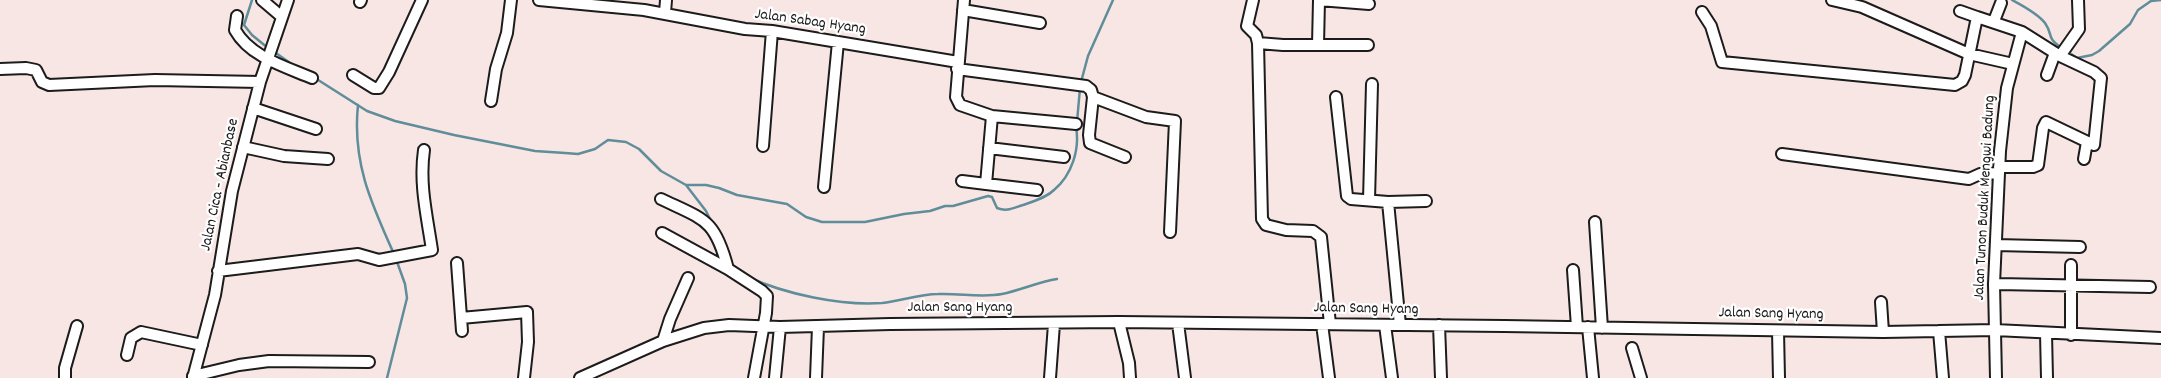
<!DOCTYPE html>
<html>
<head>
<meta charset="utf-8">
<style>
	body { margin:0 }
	canvas { display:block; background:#f8e6e4 }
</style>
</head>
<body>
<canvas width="2161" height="378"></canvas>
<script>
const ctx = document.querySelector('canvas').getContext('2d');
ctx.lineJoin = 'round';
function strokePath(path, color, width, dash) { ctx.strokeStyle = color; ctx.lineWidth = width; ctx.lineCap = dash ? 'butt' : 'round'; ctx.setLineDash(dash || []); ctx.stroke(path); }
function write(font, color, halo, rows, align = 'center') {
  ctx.font = font + ' Dekko,sans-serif'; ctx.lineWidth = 4.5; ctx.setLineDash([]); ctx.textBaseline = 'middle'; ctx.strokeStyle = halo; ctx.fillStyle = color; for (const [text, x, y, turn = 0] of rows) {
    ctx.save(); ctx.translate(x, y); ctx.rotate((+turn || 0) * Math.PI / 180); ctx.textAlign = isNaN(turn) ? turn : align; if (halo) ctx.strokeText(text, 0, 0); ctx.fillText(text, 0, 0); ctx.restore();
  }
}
strokePath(new Path2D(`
	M252,0l-8,25 8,10 16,13
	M2012,0c11,6 25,13 33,23 9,13 0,14 18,26
	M273,51l20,14
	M2068,52l9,6 15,-3 7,-4 31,-27 8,-14 13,-9 10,-1
	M315,78l52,33 28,10 59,14 81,16 30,2 13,1 17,-5 13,-9 18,2 13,7 22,22 25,14 20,26 7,14
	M1081,82l7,-26 25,-56
	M358,105c-6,57 13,98 36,149
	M1077,122l3,-34
	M686,185h20l13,3 18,7 50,9 19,13 16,5h43l39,-8 26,-3 15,-5h8l35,-10 4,1 5,11c10,4 16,0 26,-3 11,-4 23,-7 31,-15 18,-15 26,-41 22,-63
	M748,277c37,17 93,29 134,26 19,-2 37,-9 56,-9 22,-1 43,4 64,0 19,-4 36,-12 55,-15
	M387,378l20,-80 -2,-14 -9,-25`), '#5f8d99', 2.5);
const minor = new Path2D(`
	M262,0l20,17
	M539,0l105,10 101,19 27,2 186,31
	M964,0l-8,97 4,8 32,11 84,8
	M1253,0l-6,26 9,9 2,8
	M1832,0l30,7 107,47 44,10
	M360,2l1,-2
	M963,10l77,13
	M1960,11l17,6
	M1702,12l9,14 11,36 233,23 7,-4 3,-6 12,-58 45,15
	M665,13l1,-13
	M237,16l-2,14c15,27 51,37 77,48
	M1994,21l7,-18
	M1318,45h50
	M2060,56l19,-27 -1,-29
	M0,69l26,-1 10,2 6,12 7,3 106,-5 105,2
	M957,69l129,17 5,4 2,7 53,20 29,4 -5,111
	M353,75l21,13h5l10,-16 33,-72
	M2047,75l8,-22
	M1093,97l-4,38 1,8 35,14
	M1336,97l11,99 4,3 37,3 12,123
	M491,101l5,-32 11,-36 4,-33
	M253,108l63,21
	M992,116l-6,68 51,6
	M763,146l9,-115
	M243,147l41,9 44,3
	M989,148l75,9
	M1782,154l187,25 11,-5 19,-1
	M2084,159l3,-17
	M962,181l24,3
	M824,187l14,-145
	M661,199c44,21 54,20 67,70l34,22 5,5 -1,17 -12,65
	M1369,200l3,-116
	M1388,202l38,-1
	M1595,222l7,106
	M662,233l66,36
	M1996,245l84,2
	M457,263l5,68
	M1573,270l4,57
	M218,271l140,-17 21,6 53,-10c-5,-34 -13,-66 -8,-100
	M1998,284l152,3
	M1881,302l2,30
	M461,318l66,-6 1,30 -4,36
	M1119,322l10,41 1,15
	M1178,323l7,55
	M1322,324l7,54
	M1330,324l-9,-87 -8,-6 -27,-1 -20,-5 -4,-6 -4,-176 25,2h35l1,-45 50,4
	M1385,325l7,53
	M1439,325l2,53
	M1588,327l5,51
	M1778,331l1,47
	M1939,331l4,47
	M2046,333l1,45
	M2071,335v-70
	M663,341l7,-22 18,-41
	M1632,348l9,30
	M127,355l4,-17 10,-6 61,13
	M193,376l46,-11 30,-4 100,1
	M65,378v-10l12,-42
	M193,378l22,-83 17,-104 28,-109 28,-82
	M580,378l83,-37 41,-13 25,-3 51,2 110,-3 229,-2 385,4 379,6 112,-2 166,8
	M775,378l5,-51
	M816,378l2,-51
	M1050,378l4,-54
	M1996,378l-2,-94 6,-133 7,-63 15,-56 38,24 34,16 7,6 -7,67 -48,-23 -3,6 -5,37 -5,2h-34`);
strokePath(minor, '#1c1c1c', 14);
strokePath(minor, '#fff', 10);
write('16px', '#1c1c1c', '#fff', [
	["Jalan Sabag Hyang",810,23,8],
	["Jalan Cica - Abianbase",221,185,-78],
	["Jalan Tunon Buduk Mengwi Badung",1986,198,-87],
	["Jalan Sang Hyang",960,309],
	["Jalan Sang Hyang",1366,310,1],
	["Jalan Sang Hyang",1771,315,1]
]);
</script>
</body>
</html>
